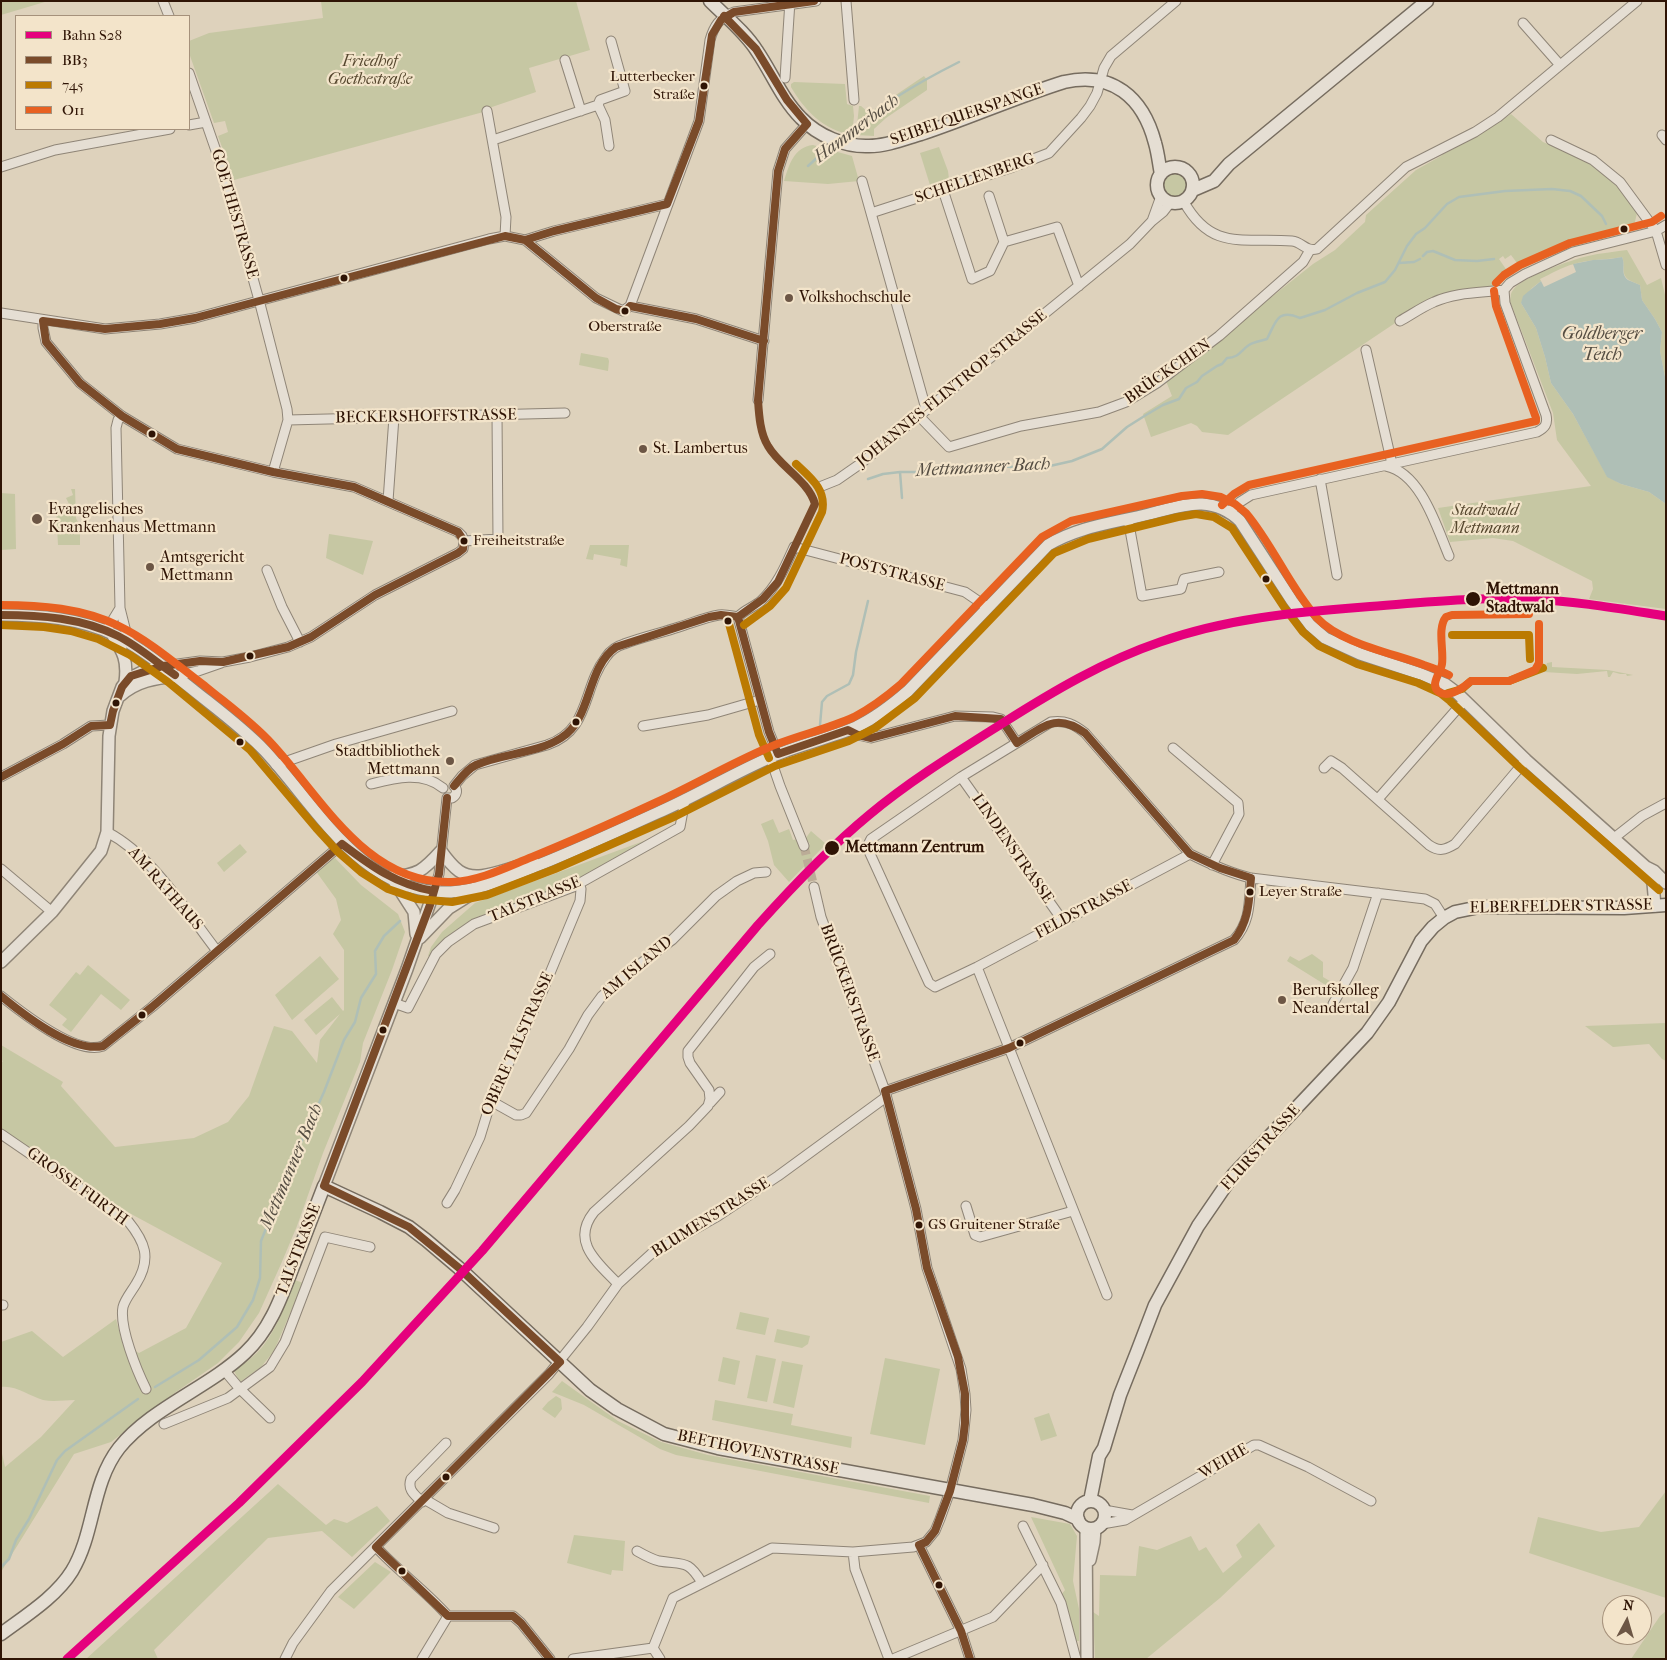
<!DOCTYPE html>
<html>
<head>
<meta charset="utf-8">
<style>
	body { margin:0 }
	#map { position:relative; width:1667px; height:1660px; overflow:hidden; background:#ded2bc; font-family:"IM FELL French Canon",serif }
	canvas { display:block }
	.frame { position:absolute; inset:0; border:2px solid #2f1405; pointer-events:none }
	.legend { position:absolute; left:15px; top:15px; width:175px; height:115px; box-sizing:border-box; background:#f3e4ca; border:1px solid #a5917b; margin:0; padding:6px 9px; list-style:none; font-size:15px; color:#2f1405 }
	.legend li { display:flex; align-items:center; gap:10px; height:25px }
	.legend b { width:25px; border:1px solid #a5917b }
	.north { position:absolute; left:1602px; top:1595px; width:50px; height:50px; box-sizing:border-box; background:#f3e4ca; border:1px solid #a5917b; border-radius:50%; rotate:6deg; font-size:14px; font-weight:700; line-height:20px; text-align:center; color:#2f1405 }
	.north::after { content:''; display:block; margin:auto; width:18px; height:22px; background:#6c5645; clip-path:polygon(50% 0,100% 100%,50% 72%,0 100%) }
</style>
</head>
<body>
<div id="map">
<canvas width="1667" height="1660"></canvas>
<div class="frame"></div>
<ul class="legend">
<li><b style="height:6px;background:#e5007d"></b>Bahn S28</li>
<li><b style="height:6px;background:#7a4b2a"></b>BB3</li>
<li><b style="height:6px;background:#bb7a02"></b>745</li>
<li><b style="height:6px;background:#e86121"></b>O11</li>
</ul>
<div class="north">N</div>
</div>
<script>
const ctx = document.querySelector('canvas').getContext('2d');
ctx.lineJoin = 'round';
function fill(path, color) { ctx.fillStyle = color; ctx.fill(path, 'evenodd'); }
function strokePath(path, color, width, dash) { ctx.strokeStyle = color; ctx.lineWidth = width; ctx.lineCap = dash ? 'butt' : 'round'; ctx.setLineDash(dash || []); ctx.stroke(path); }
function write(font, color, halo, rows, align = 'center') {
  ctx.font = font + ' "IM FELL French Canon",serif'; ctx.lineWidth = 4.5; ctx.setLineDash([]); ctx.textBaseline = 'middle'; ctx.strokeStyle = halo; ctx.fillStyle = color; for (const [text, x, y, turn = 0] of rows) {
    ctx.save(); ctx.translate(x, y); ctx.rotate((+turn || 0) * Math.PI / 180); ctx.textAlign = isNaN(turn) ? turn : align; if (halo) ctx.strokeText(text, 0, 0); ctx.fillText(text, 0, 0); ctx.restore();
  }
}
fill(new Path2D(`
	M1,1h47l-47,14z
	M321,1h255l14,49 -61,18 7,24 -44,15 -5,4 -253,69 -16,-44 10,-4 -3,-11 -11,2 -25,-70v-12l20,-8 114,-15z
	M924,76l3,4v10l-41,28 -12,11v7l-18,-1 3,-29h2l8,7z
	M794,82l51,2 2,20 6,2 1,10 -2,19c-28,-5 -47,-24 -61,-48v-3z
	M1511,114l32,28 47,20 33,30 14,21 -4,17 -41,10 -72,27 -9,-12 -6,4 -2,-3 -4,3 11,16 -16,13 -69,15 -197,132 -26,-3 -5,-6 -6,-3 -40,14 -8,-23 29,-18 -6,-15 147,-117 22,-14 30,-28 1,-7 50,-45 25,-14 2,-2 33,-17z
	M813,145l39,11 7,25 -31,3 -44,-3c5,-16 10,-34 29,-36z
	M939,147l9,24 1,8 -19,6 -10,-32z
	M1161 185a14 14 0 1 1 28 0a14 14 0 1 1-28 0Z
	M1627,250l20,35 14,-7 5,21v83l-6,-31 2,-19 -7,-13 -13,-19 -2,-15c-4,-2 -8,-3 -11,-5 -9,-6 -3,-15 -7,-23 -16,3 -33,2 -48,7 -12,3 -23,10 -34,15l1,2 -9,7 -11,15 15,25 9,29 6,26 22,31 34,62 14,8 28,8 17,12v105l-77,-10 4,-10 -1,-8 -79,-40 -20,-3 -43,4 -12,-34 153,-22 -34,-46 -4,-27 -43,-112c1,-4 0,-7 3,-11 7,-12 60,-31 75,-34 12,-3 26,-4 39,-6z
	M581,353l27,5 1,3 -1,10 -29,-6z
	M71,489h4l1,29 4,9v18h-22l-2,-36 3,-2v-3h10l-3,-6 7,-3z
	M1,493l14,1 1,55 -15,1z
	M329,534l44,7 -10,34 -37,-17z
	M590,545h39l-2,22 -7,-2 1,-6 -27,-5 -1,6 -7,-1z
	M1552,662v5l56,3 25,5 -6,1 -1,-2h-6l-7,-2 -3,5h-2l-1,-6 -30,3 -33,-2 3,-9z
	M773,819l6,14 10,-4 4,11 5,-1 3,9 9,-4 -5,-5 6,-8 15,13 -37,38 -15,-17 -6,-24 -7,-17z
	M652,838l-78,44 -97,35 -31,22 -15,17h-3l3,-9 11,-15 33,-29z
	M240,844l7,8 -23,20 -7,-9z
	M335,858l26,27 37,29 7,18 -13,38 -29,73 -3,19 -37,91 -26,73 -16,38 -22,49 -20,29 -21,21 -42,29 -65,50 -37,12 -73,118v-123l4,18 36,-30 34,-37c-11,0 -21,2 -32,0 -14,-4 -27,-15 -42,-13v-45l31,-11 31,26 53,-38 7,26 16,8 47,-25 36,-65 -115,-62 -106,-72v-66l2,-2 -2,-1v-15l62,37 -2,4 54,61 79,-9 34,-16 21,-26 25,-70 18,5 25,32 3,-23 20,-26 -24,21 -12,-15 28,-23 11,14 1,-1v-60l-11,-16 8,-14 -5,-21 -21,-29z
	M1312,954l11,8v15l12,7 -3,5 -45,-28 3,-5 9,5z
	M320,956l19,23 -47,41 -17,-25z
	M88,965l42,35 -9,10 -20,-16 -30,38 -9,-7 5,-6 -18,-14 27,-33 4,3z
	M1666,1023v38l-4,-2 -13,-15 -36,3 -28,-21z
	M295,1280l8,3 -29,68 -13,16 -21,15 -6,-11c10,-7 21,-15 29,-25 15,-19 23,-44 32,-66z
	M740,1312l29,6 -4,17 -29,-6z
	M777,1329l33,7 -2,8 -6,4 -28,-6z
	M756,1355l20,4 -9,43 -20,-4z
	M723,1357l17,4 -5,24 -17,-4z
	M885,1358l55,11 -15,76 -55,-11z
	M782,1361l21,4 -9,43 -21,-5z
	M562,1381l56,40 43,21 47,13 222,41 -1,7 -253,-48 -16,-6 -76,-44 -32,-13z
	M556,1396l5,3 1,10 -7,9 -13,-9 6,-7z
	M715,1400l78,14 -2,11 61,12 -1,11 -139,-28z
	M1049,1413l8,23 -16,5 -7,-23z
	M278,1484l48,41 8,-6 13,4 30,-17 13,15 -38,36 -30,-26 -54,7 -114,112 4,9h-72z
	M1666,1491v107l-137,-45 9,-36 63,15 38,-5z
	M1031,1517l39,7 7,12 -4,45 6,28v32h-3l-15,-46 4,-5z
	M1259,1523l16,23 -55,52 -74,61h-51l-2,-47 6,4 1,-41 36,1 3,-30 18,4 34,-14 8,15 7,-4 17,26 19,-16 -6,-12z
	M574,1535l51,6 -2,30 -11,-1 -1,5 -44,-12z
	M375,1562l16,10 -37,37 -16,-12z
	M1666,1611v48h-35l29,-43z`), '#c6c7a3');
fill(new Path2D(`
	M1622,257c4,8 -2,17 6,23 4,2 8,3 12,5l2,15 13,19 7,13 -2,19 6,31v122l-17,-12 -28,-8 -14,-7 -34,-63 -22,-31 -6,-26 -9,-29 -15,-25 2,-7 18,-15 3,6 32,-15 -3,-8 20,-4 17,-1z`), '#afbfb6');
strokePath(new Path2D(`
	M840,138c37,-31 77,-55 119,-76
	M808,166l24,-22
	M1423,256l4,-4 6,-1 22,9 22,1 17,-2
	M1399,263l15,-1 6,-3
	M868,479l15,-5 17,-2
	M902,498l-2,-26h16l47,-7 78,3 31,-7 30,-12 25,-22 19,-12 17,-10 16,-6 7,-11 11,-6 5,-6 15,-10 5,-2 5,-6c12,0 14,-8 22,-13 5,-3 12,-4 18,-6 9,-17 10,-31 33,-21l25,-8 32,-17 28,-11 10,-12 12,-24 9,-12 9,-6 22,-24 12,-7 46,-6 47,-2 18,2 11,5 21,20 4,8
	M820,725l2,-23 5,-6 22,-12 4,-9 3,-23 12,-51
	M155,1387l44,-27 38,-33 16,-27 7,-22 1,-37 37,-92 26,-57 20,-52 11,-18 6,-24 15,-24 -1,-23 9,-15 16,-15
	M1,1567l8,-8 7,-19 13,-21 28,-59 8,-9 73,-52`), '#afbfb6', 2.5);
strokePath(new Path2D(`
	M804,846l10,41`), '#bbac97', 9, [9, 4.5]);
const minor = new Path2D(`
	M163,1l6,15
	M846,1l8,99
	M1523,23l37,42
	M565,60l16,51
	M189,73l34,98 36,129 28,109 1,11 -15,52
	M785,78l5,-77
	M598,105l2,-5 25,-9 -14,-50
	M487,111l19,106 -1,19
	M189,125l17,-3
	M1662,135l4,5
	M493,140l105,-35 7,15 4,26
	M1551,140l42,20 27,22 36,49 10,34
	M1,167l54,-17 115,-21
	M862,181l64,228
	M943,190l29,89 18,-8 14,-29 53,-15 22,59
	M989,196l15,46
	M1184,202c28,50 60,35 108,39 10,1 14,11 25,8l89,-82 69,-35 23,-15 139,-116
	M871,213l139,-45 39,-15 32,-35 9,-12 7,-13 7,-25 7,-12 65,-55
	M1152,221l9,-25
	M525,240l29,-9 113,-27
	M630,306l69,-185 11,-81c4,-14 9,-22 24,-28l82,-11
	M630,306l66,13 68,22
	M1,313l104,16 55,-5 35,-6 294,-79 16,-3 20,4 71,58 27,13 7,-5
	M43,321v7l3,14 34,41 42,33 55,33 96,23 81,15 104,45 4,4 2,5
	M1400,321c11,-6 22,-14 34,-19 22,-10 47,-9 70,-12l6,-7 15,-9 48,-22 83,-21 10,-6
	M1366,350l26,114
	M758,400l20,-229 7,-22 22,-25
	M122,416l-4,4 -2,8 4,180 6,24 5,12
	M919,416l30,31 72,-21 78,-14 27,-10 31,-19 62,-47 84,-74 7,-12
	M288,420l277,-7
	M1386,466c35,7 51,62 63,90
	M1320,479l17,96
	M822,486l15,-6 23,-16 270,-220 22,-23 11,-9 7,-9
	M388,501l6,-84
	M1229,512l11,-10 11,-7 286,-63c8,-4 11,-8 9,-17l-41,-112 -1,-13
	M1128,519l14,77 39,-7 3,-10 35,-7
	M464,541l34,-2 -1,-124
	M267,570l15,37 18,35
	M738,617c6,-7 16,-10 23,-16 16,-15 24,-34 33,-54l171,45 22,15
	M738,617l31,115 9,22
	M106,631l14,-23
	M163,666l37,-5 23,1 27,-5 38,-10 23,-10 64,-42 83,-42 5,-4 1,-8
	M177,676l21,-5 23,-8
	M643,726l65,-11 52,-15
	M848,730l10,5 13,3 84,-22 38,1 8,2 16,24
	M1173,748l65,55 1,11 -27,51
	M770,757l10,29 24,60
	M276,765l60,-21 116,-33
	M1324,768l7,-7 11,7 87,77c10,7 16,5 26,-1l71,-84
	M1,777l62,-33 28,-18 19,-1
	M961,777l102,144
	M371,784c24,-6 51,-13 72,4
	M454,786l8,-10 13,-11 72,-20c44,-15 35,-57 59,-88 4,-6 11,-11 18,-13 18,-7 37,-11 55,-17 13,-4 27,-10 40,-12 6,-1 13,1 19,2
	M447,798h5c5,-3 6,-8 2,-12
	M1378,799l87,-99
	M107,832c46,24 79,79 110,119
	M1614,838l28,-22 24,-13
	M1190,854l-213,113 -42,20 -6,-4 -62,-136 4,-8 90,-62 90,-55c14,-2 23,2 34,11l105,121c20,10 39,19 61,24l174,21 10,5 9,14
	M1,869l51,43
	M434,891l5,-17 8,-76
	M977,967l130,328
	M1,996c20,16 75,60 102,50l49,-39 190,-163
	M394,1003l14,5 28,-54 12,-12 26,-18 99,-37 107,-60 5,-27
	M1333,1004l20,-36 25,-75
	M885,1091l124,-43 225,-108c17,-19 15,-38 17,-62
	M491,1101l25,14h5l5,-2 43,-64 19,-34 14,-19 26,-23 44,-33 44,-44 21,-15 17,-8 12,-1
	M710,1103l10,-11
	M1,1134l127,87c17,21 24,37 8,63 -4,7 -11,15 -13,23 -4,20 14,64 23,82
	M447,1203l8,-13 25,-53 11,-36 52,-111 37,-89 1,-12 -2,-6
	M966,1206l9,29 5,2 93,-26
	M618,1284c-20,-21 -48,-42 -24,-72l95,-86 19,-20 2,-7 -1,-9 -19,-27 -2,-6v-6l66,-84 16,-13
	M1,1305h2
	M224,1370l16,19 30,29
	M164,1424l64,-26 42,-31 15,-25 40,-105 45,10
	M424,1499l24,14 46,15
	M422,1502c-7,-7 -15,-12 -11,-23l35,-36
	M1104,1510l28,5
	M1102,1524l23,-4 129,-75h5l49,22 63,34
	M1023,1526l38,77 15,56
	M919,1545l42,86 9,28
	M376,1547c23,25 50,44 72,69
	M637,1551c7,4 14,8 22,10 24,4 29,-2 43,22
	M853,1552l2,17 34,90
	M448,1616h65l8,7 29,36
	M653,1648l7,11
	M285,1659l8,-16 38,-52 218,-217 38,-47 31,-43 33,-30 67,-38 60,-40 108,-79
	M422,1659l26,-43
	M573,1659l80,-11 20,-50 99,-50 81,4 60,-5 13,-5 9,-11 5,-12 10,-28 13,-51 3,-30 -1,-16 -4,-25 -34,-101 -11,-59 -31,-118 -64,-174 -7,-30
	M893,1659l100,-42 50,-52`);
const tertiary = new Path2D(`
	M1,615c38,0 79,3 114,20 28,14 53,35 77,54 25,20 51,39 73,62 52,56 98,145 186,141 30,-2 58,-15 85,-26 41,-16 81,-35 121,-53 39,-17 75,-39 114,-56 27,-12 57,-18 85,-30 19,-9 36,-22 52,-36l140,-146c32,-19 66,-22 101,-31 17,-4 36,-11 53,-10 14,1 28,7 38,17l52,80 18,24 15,13 35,16 61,20 24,10 12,9 69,67 120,107 8,4 12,12
	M112,634c11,18 16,26 13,48
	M120,696c16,-15 36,-18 57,-20
	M1646,867l7,16 2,23
	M391,877c27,-2 32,-6 50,-26 5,7 11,15 18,20 20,14 52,-6 75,-8
	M394,881l20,31 2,22
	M420,938l29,-30 27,-17
	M1,962l51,-50 49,-61 6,-19 2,-96 4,-25 9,-24 6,-8 14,-7 21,-6
	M324,1186l83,-217 27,-78
	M1086,1528l1,131
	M1090,1560l4,-18 1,-13`);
const secondary = new Path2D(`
	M710,1c16,16 35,31 47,50 15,22 25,48 44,67 17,18 44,29 68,28 18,0 35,-7 52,-12 48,-16 95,-37 143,-52 48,-11 79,15 91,61 3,10 4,21 6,31
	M1157 185a18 18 0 1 1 36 0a18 18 0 1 1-36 0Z
	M1193,190l21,-9 15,-17 198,-163
	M1077 1515a14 14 0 1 1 28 0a14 14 0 1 1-28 0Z
	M1090,1501l9,-45 5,-8 16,-53 17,-43 18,-47 43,-79 35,-51 134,-142 22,-31 32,-61 12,-14 11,-9 11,-6 24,-5 145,1 42,-3
	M1,1634c24,-18 55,-37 71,-63 23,-38 19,-87 47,-123 32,-40 89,-60 126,-95 26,-24 37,-58 49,-89 10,-26 20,-52 30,-78l56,26 29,15 17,13 33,28 131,122 27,19 47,25 54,14 315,57 32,8 13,6`);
strokePath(minor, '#8f8577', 11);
strokePath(tertiary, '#8f8577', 14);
strokePath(secondary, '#766c5f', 15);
strokePath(minor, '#e5ded3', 9);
strokePath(tertiary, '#e5ded3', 11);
strokePath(secondary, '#e5ded3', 12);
strokePath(new Path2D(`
	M724,16l32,33 31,51 20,24
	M525,240l29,-9 113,-27 32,-83 13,-86 9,-15 13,-8 80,-11
	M43,321l62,8 55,-5 35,-6 310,-82 20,4 71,58 20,11 9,2 5,-5 66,13 68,22
	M43,321l3,21 34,41 42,33 55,33 96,23 81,15 104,45 6,9
	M1,615c40,0 81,3 117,21 20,10 38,26 57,39
	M738,617l31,115 9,22 70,-24 10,5 13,3 84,-22 46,3 16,24c26,-16 39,-31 68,-10l105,121 30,14 31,10c-2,23 -2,43 -17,62l-225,108 -124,43 31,118 11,59 31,89 7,37v29l-2,17 -13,51 -15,40 -9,11 -7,3 42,86 9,28
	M738,617l25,-18 15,-17 37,-78c-7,-24 -35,-37 -47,-58 -8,-13 -9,-31 -10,-46l20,-229 7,-22 22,-25
	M1,777l62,-33 28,-18 19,-1 3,-14 9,-24 9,-11 32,-10 37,-5 23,1 65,-15 23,-10 64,-42 83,-42 5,-4 1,-8
	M454,786c6,-7 13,-17 22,-21 27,-12 60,-11 85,-27 32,-20 24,-69 55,-91l93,-30 12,-2 17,2
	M447,798l-8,76 -9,31 -106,281 85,41 50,41 101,94 -184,185 72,69h65l8,7 29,36
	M1,996c23,19 71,57 102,50l49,-39 190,-163c29,22 55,41 92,47`), '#7a4b2a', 8);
strokePath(new Path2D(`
	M728,620l31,115 10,23
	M1,625l43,2 27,4 27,8 32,16 38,27 82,68 66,78 22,24 23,20 27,17 29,10 35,3 35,-7 68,-26 121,-53 99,-50 74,-25 26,-13 40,-30 139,-145 34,-14 90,-22 18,-3 18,3 18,11 52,79 19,25 16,14 38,18 61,19 22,10 10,8 69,66 140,123
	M744,625l26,-19 16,-18 36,-76c5,-22 -11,-34 -26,-48
	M1452,635h77l1,24
	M1448,693l14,-4 9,-8h38l34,-13`), '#bb7a02', 8);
strokePath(new Path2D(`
	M1496,283l8,-8 16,-10 50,-22 82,-21 9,-6
	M1222,505l12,-11 15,-9 287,-64v-3l-40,-112 -2,-15
	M1,605c40,0 81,3 118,21 31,15 58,39 86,60 23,19 47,36 67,58 50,54 95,141 180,138 28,-1 55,-15 80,-25 42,-17 84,-36 125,-55 37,-17 71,-37 108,-53 29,-13 61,-19 89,-32 17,-9 33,-21 47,-33l141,-147 29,-16 111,-25 20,-2 19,3 14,7 11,9c27,32 43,73 71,105 23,25 75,35 107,47 9,3 17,6 25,10
	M1529,614l-77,1 -6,2c-9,11 -2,33 -4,47 -1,8 -13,21 -3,28 10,7 25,-5 32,-11h38l26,-11 4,-7v-39`), '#e86121', 8);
strokePath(new Path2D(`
	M67,1659l172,-156 123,-121 120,-131 276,-326c35,-39 71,-77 111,-110 42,-35 88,-63 134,-92 49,-31 101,-62 157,-81 65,-23 135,-30 204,-35 55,-4 111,-10 166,-8 46,2 91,10 136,17`), '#e5007d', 9);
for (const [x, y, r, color] of [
	[704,86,4.5,"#2f1405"],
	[1624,229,4.5,"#2f1405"],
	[344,278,4.5,"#2f1405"],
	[789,298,5,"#6c5645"],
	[625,311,4.5,"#2f1405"],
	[152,434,4.5,"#2f1405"],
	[643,449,5,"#6c5645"],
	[37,519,6,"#6c5645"],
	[464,541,4.5,"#2f1405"],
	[150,567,5,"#6c5645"],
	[1266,579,4.5,"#2f1405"],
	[1473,599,8,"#2f1405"],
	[728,621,4.5,"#2f1405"],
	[250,656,4.5,"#2f1405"],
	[116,703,4.5,"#2f1405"],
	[576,722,4.5,"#2f1405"],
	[240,742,4.5,"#2f1405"],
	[450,761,5,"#6c5645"],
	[832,848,8,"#2f1405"],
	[1250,892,4.5,"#2f1405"],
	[1282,1000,5,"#6c5645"],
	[142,1015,4.5,"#2f1405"],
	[383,1030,4.5,"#2f1405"],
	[1020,1043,4.5,"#2f1405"],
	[919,1225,4.5,"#2f1405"],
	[446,1477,4.5,"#2f1405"],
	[402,1571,4.5,"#2f1405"],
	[939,1585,4.5,"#2f1405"]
]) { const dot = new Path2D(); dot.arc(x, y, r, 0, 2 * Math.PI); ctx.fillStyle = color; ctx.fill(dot); strokePath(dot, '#f3e4ca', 2); }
write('15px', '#2f1405', '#f3e4ca', [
	["Lutterbecker",695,77,"right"],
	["Straße",695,95,"right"],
	["Oberstraße",625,327,"center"],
	["Freiheitstraße",473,541],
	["Leyer Straße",1259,892],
	["GS Gruitener Straße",928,1225]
], 'left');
write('italic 16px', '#56472e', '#f3e4ca', [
	["Friedhof",370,62],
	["Goethestraße",370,80],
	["Stadtwald",1485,511],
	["Mettmann",1485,529]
]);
write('16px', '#2f1405', '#f3e4ca', [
	["SEIBELQUERSPANGE",967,115,-19],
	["SCHELLENBERG",975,179,-19],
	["GOETHESTRASSE",234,214,74],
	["BRÜCKCHEN",1168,372,-35],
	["JOHANNES-FLINTROP-STRASSE",952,389,-39],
	["BECKERSHOFFSTRASSE",426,417,-1],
	["POSTSTRASSE",892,573,15],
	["LINDENSTRASSE",1012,849,55],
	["AM RATHAUS",165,889,49],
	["TALSTRASSE",535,900,-22],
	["ELBERFELDER STRASSE",1561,907,-1],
	["FELDSTRASSE",1084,910,-28],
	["AM ISLAND",637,968,-40],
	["BRÜCKERSTRASSE",849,993,70],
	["OBERE TALSTRASSE",518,1044,-66],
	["FLURSTRASSE",1261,1148,-48],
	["GROSSE FURTH",77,1187,36],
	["BLUMENSTRASSE",711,1218,-32],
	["TALSTRASSE",299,1250,-69],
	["BEETHOVENSTRASSE",758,1453,12],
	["WEIHE",1224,1462,-30]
]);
write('16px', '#2f1405', '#f3e4ca', [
	["Volkshochschule",799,298],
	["St. Lambertus",653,449],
	["Evangelisches",48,510],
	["Krankenhaus Mettmann",48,528],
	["Amtsgericht",160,558],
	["Mettmann",160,576],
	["Stadtbibliothek",440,752,"right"],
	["Mettmann",440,770,"right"],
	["Berufskolleg",1292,991],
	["Neandertal",1292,1009]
], 'left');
write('bold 16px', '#2f1405', '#f3e4ca', [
	["Mettmann",1486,590],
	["Stadtwald",1486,608],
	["Mettmann Zentrum",845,848]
], 'left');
write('italic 18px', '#554d42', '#f3e4ca', [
	["Hammerbach",857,129,-37],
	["Goldberger",1602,335],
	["Teich",1602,356],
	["Mettmanner Bach",983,468,-3],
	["Mettmanner Bach",292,1167,-67]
]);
</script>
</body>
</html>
